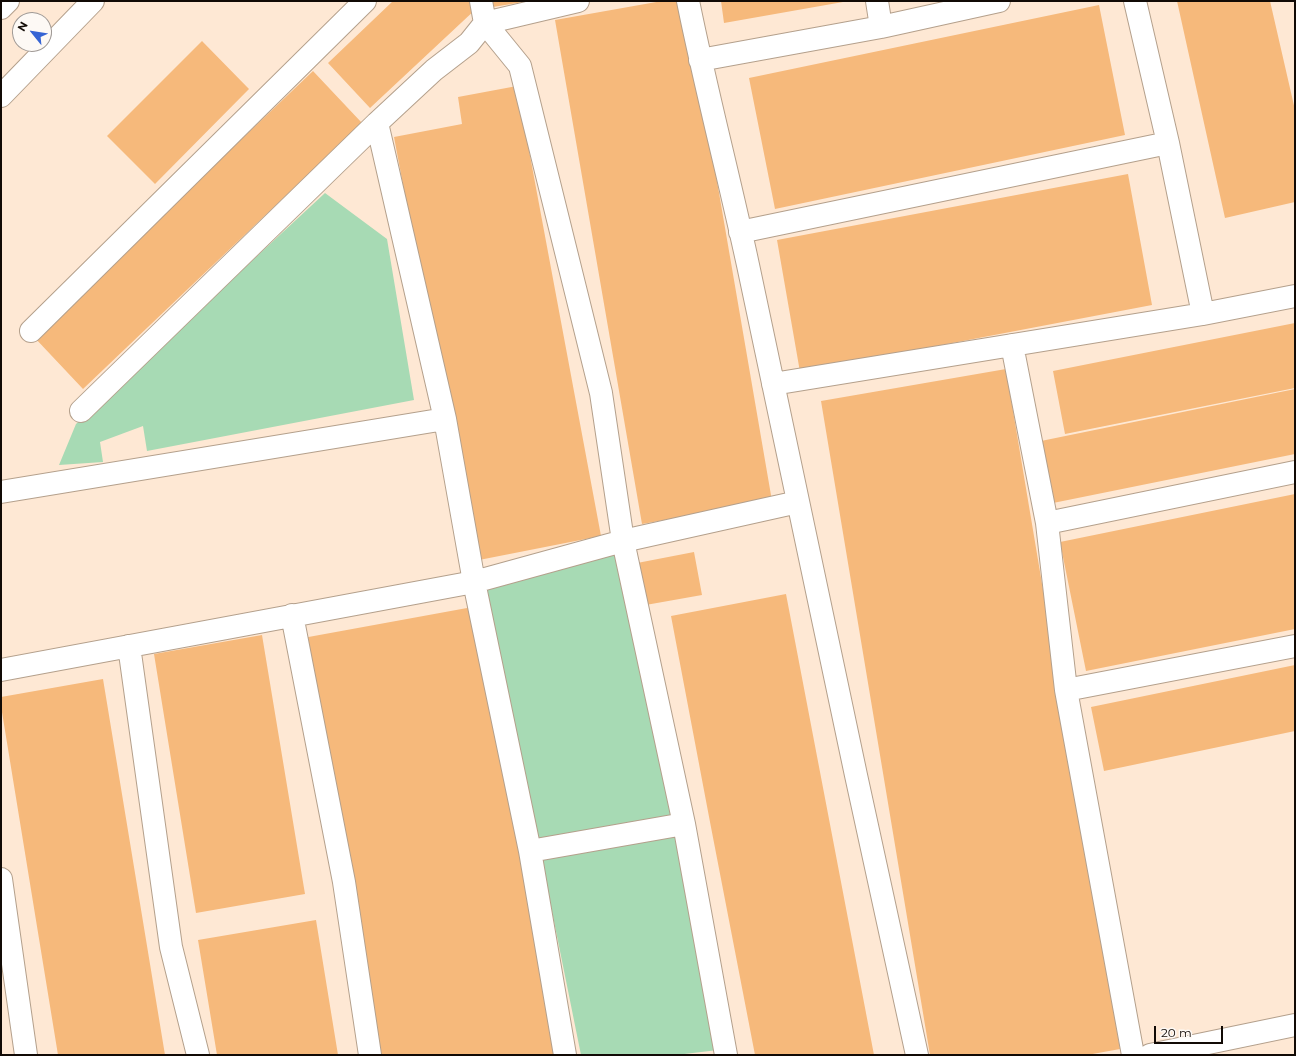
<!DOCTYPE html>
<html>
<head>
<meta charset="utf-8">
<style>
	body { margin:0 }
	#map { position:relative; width:1296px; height:1056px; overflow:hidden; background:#fee8d4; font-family:Montserrat,sans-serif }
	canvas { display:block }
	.frame { position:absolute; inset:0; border:2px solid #110a05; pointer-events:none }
	.north { position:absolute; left:12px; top:12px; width:40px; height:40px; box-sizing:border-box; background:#fdf9f5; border:1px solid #9f9995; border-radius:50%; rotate:300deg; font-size:11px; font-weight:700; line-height:16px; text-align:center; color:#110a05 }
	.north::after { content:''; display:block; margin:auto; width:14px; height:18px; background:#3664d4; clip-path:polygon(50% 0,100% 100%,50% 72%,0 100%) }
	.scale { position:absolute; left:1154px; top:1026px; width:69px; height:18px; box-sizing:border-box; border:2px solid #110a05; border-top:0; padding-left:5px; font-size:12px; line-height:14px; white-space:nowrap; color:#110a05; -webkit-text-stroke:3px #fdf9f5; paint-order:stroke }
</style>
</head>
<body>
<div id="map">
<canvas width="1296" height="1056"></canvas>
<div class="frame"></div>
<div class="north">N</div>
<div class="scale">20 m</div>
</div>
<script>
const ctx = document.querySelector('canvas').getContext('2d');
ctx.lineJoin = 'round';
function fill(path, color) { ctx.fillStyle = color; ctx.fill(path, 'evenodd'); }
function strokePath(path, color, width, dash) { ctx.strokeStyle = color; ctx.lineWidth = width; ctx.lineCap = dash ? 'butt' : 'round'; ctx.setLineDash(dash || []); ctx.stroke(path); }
fill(new Path2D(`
	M325,193l62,46 27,161 -267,51 -4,-25 -43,16 3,20 -44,3 17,-41z
	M619,547l56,271 -139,26 -57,-259z
	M677,835l41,215 -42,5h-95l-40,-198z`), '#a7dab4');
fill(new Path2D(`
	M393,1h78l6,7 -107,100 -42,-45z
	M491,1h32v1l-30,5z
	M662,1h24l86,500 -130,23 -87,-504z
	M721,1h122v1l-119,21z
	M1177,1h93l25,109v92l-70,16z
	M1099,5l26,130 -350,74 -26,-131z
	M202,41l47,48 -94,95 -48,-48z
	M313,71l49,52 -279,266 -49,-52z
	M517,86l84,450 -127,25 -80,-424 68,-13 -4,-27z
	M1128,174l24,131 -352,67 -23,-132z
	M1295,323v65l-230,46 -12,-63z
	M1006,369l114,680 -33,6h-157l-109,-654z
	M1295,389v65l-242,49 -12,-62z
	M1295,494v135l-209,42 -26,-129z
	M694,552l8,43 -62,11 -8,-42z
	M786,594l47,246 41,215h-119l-45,-233 -39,-206z
	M478,606l80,449h-181l-74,-417z
	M262,635l43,259 -109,19 -42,-259z
	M1295,665v66l-191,40 -13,-64z
	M103,679l62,376h-107l-57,-349v-9z
	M316,920l22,135h-121l-19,-115z`), '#f6b97b');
const minor = new Path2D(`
	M481,1l4,22 35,43 81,327 22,148 61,283 42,231
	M688,1c18,89 41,176 60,264 55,264 111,527 169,790
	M877,1l4,26
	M1135,1l33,142 35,171
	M700,60l181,-33 118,-26
	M1,96l92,-95
	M377,123l68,296 29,163 56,269 35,204
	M740,232l428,-89
	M31,331l334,-330
	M1012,345l35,178 19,167 67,365
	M773,384l430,-70 92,-18
	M81,411l296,-288 57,-53 35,-27 16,-20 93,-22
	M1,492l444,-73
	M1047,523l248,-51
	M292,615l52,267 26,173
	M129,646l42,301 27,108
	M1,670l473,-88 149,-41 175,-39
	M1066,690l229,-44
	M530,851l154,-27
	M1150,1055l145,-30`);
const major = new Path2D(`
	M1,879l25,176`);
const highway = new Path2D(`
	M1,8l7,-7`);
strokePath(minor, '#b4a08c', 24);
strokePath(major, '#b4a08c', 24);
strokePath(highway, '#b4a08c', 24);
strokePath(minor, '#fff', 22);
strokePath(major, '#fff', 22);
strokePath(highway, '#fff', 22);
</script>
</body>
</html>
